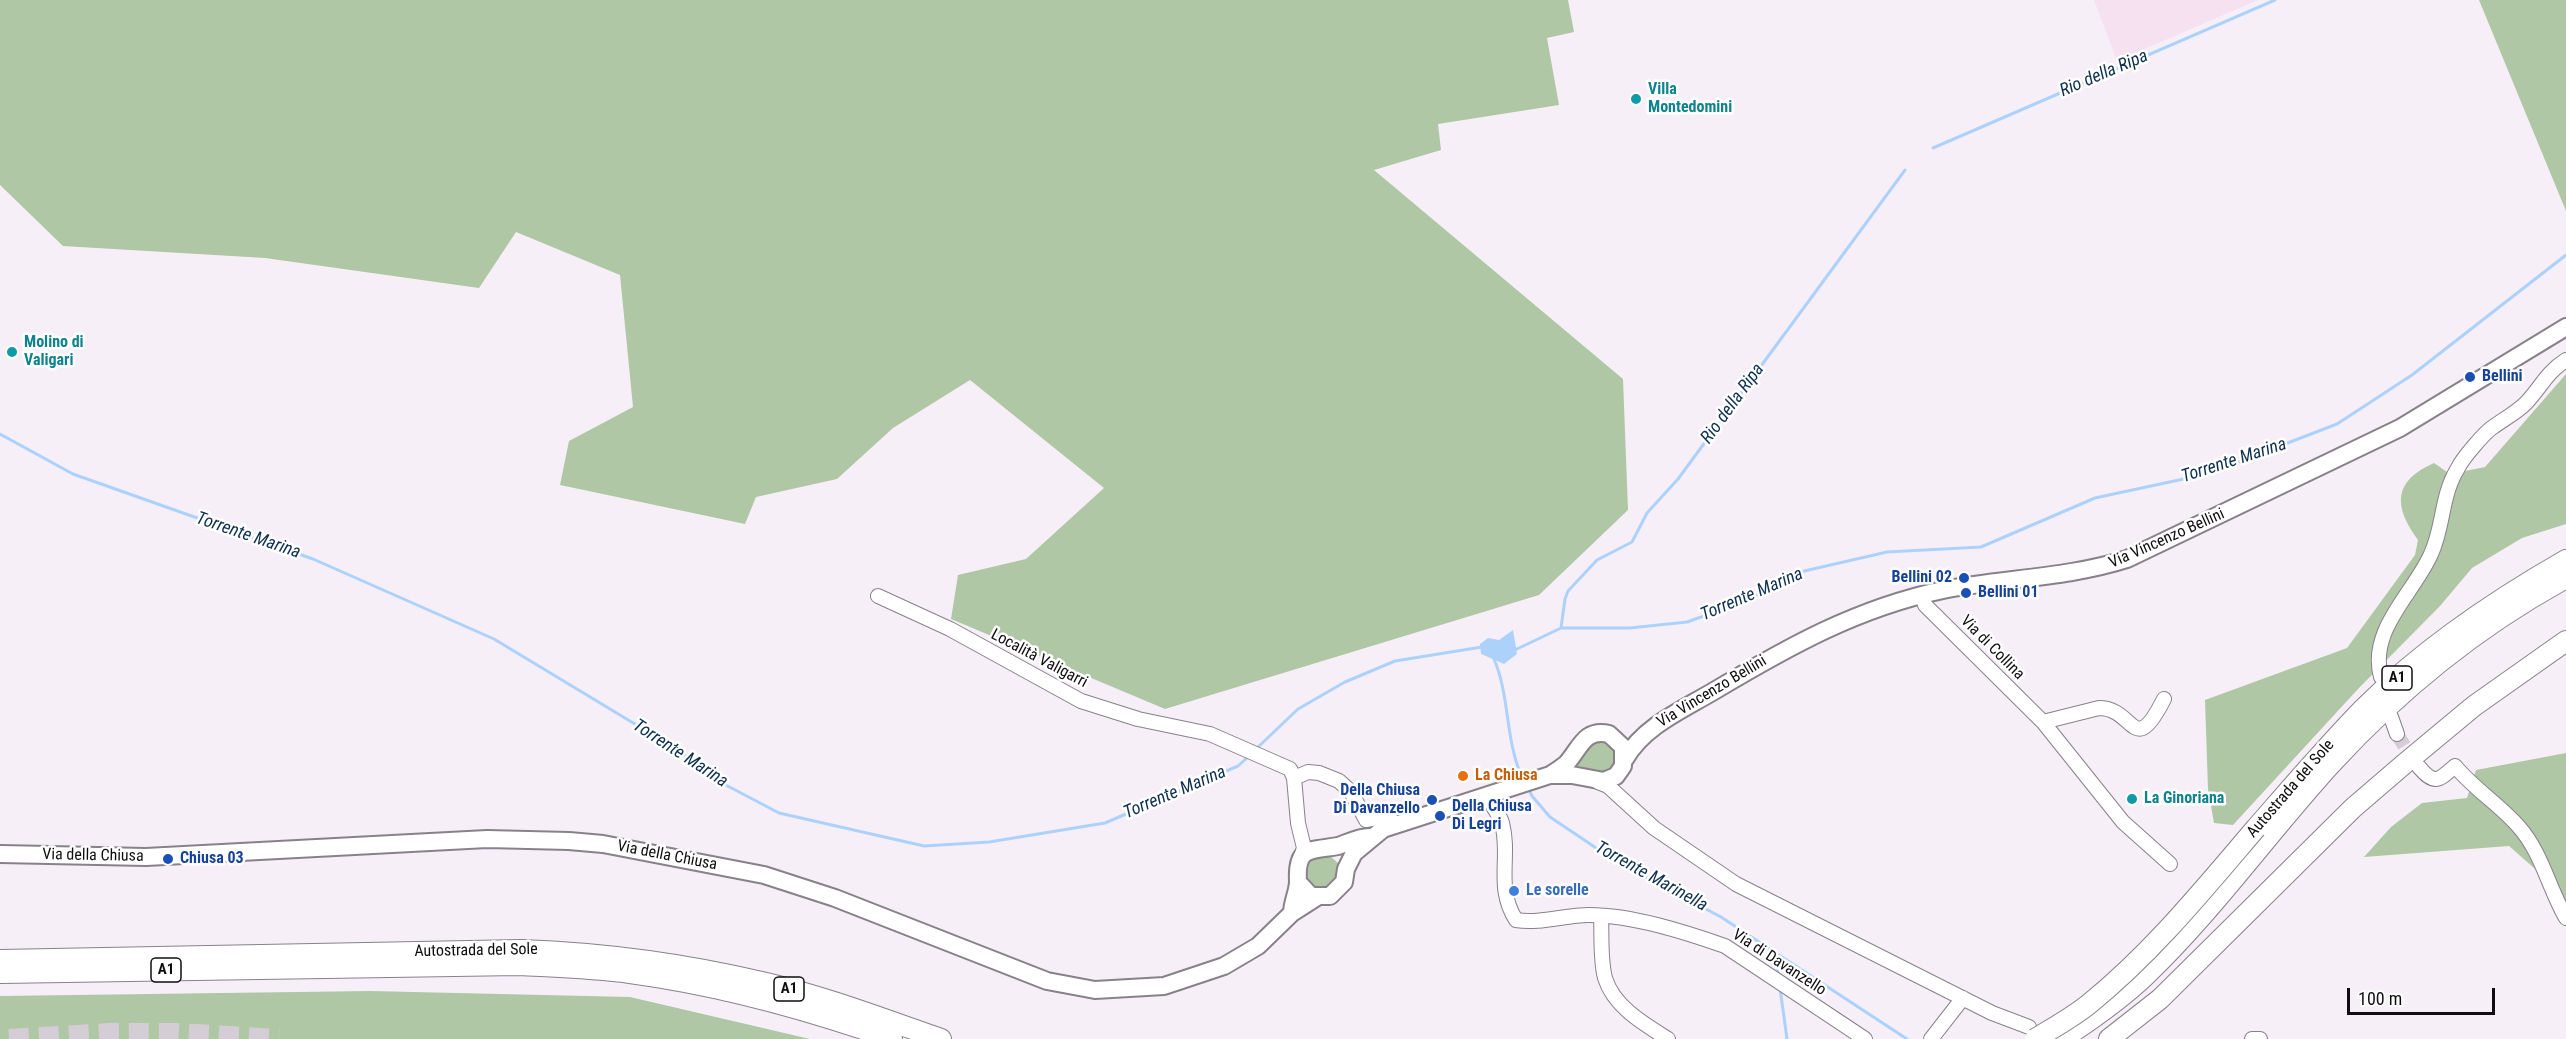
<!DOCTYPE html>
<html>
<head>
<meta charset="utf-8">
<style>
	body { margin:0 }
	#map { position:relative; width:2566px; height:1039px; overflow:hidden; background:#f7eff8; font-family:"Roboto Condensed",sans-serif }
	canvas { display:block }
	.scale { position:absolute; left:2347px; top:988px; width:148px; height:27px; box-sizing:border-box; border:3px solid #100d10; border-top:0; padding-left:8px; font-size:18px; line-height:21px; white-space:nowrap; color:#100d10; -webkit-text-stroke:4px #fff; paint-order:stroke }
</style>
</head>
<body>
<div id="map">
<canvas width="2566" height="1039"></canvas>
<div class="scale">100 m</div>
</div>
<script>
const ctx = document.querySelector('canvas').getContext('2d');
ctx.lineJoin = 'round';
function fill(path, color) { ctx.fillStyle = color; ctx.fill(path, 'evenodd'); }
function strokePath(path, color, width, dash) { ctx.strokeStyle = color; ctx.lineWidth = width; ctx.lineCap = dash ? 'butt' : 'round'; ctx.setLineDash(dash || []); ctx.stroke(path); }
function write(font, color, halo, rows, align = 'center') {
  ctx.font = font + ' "Roboto Condensed",sans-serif'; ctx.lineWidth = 5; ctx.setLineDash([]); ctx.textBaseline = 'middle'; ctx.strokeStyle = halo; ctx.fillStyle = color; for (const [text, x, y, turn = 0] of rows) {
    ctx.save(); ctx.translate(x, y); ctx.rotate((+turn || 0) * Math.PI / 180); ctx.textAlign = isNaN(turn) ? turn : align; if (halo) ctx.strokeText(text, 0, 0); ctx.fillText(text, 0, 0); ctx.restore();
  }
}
fill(new Path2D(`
	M2094,0h164l-141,61z`), '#f6e1f0');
fill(new Path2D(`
	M0,0h1568l6,32 -27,6 12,67 -121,19 3,26 -67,20 249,209 5,131 -89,85 -374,114 -214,-90 7,-44 68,-16 78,-71 -134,-108 -77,48 -56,51 -81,18 -11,27 -185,-39 9,-44 64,-34 -13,-132 -104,-43 -37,56 -214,-30 -202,-12 -63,-61z
	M2479,0h87v211z
	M2566,374v150l-44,14 -50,30 -32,38 -82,83 -125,136 -19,-2 -6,-34 -3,-89 142,-52 68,-93 3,-15c-25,-34 -25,-59 16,-77l16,11 35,-7z
	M1615,737l1,39 -35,-3 -5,-12 4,-18z
	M2566,753v152l-16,-23 -41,-36 -145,11 27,-30 31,-24 45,-5 9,-28z
	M1328,854l10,9 1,13 -13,15 -19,-5 -6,-18 8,-11z
	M370,991l260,6 180,42h-810v-43z`), '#afc7a4');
fill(new Path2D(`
	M1513,630l4,24 -13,10 -23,-10 -1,-10 8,-6 11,2z`), '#acd2fb');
strokePath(new Path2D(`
	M1933,148l342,-148
	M0,434l73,40 240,85 181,80 179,108 49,36 57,30 145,33 65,-4 116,-19 133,-57 11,-10
	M1561,628l4,-29 3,-8 29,-31 35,-18 15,-29 31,-34 227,-309
	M1512,648l5,1 44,-21h69l57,-6 59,-21 54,-29 87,-20 94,-5 114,-49 112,-24 130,-50 75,-49 154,-120
	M1494,659c16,37 11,81 28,118
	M1256,749l42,-40 47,-27 50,-21 87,-14
	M1528,788l4,8 18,21 70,47 101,53 186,122
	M1776,952l2,21
	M1780,988l7,51`), '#acd2fb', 3);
strokePath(new Path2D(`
	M2397,734l18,29`), '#d4cdd5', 14, [14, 7]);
strokePath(new Path2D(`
	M9,1039l100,-6h69l101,6`), '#d4cdd5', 20, [20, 10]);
const minor = new Path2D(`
	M1922,595l3,10 118,117 80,100 47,42
	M878,596l72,33 131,72 57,18 72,15 80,35 4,9 4,45 6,25 -3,9
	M2381,677c-13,-47 33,-84 50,-123 13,-28 10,-59 27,-86 4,-9 27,-36 35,-41 11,-8 23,-14 33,-24 15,-16 21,-31 40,-43
	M2391,717l6,17
	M2043,722l56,-14c36,0 34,52 65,-9
	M2419,767c16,19 20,13 36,-1 19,23 45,39 64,61 23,26 30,62 47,91
	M1294,778l14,-6 11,1 20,8 12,11 15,28 22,-4 7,9
	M1598,782l10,4 46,42 82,56 256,129 37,14
	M1489,794c2,16 10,17 13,29 9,34 -7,64 14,97 24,4 49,-5 73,-5 43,0 96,17 136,31l140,93
	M1601,916c1,19 -1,43 4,62 9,29 39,46 63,61
	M1931,1039l32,-41
	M2252,1039h8`);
const major = new Path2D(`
	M1625,759c19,-33 57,-49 89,-68 74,-44 143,-83 229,-101 61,-12 125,-12 184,-31l273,-131 166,-101
	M0,854l146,3 341,-18 82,2 34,3 161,31 71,23 212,83 48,9 69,-4 60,-20 34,-20 34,-33 25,-16
	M1298,882l13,14h19l14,-14 2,-13 8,-16 29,-24 167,-54h22l32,6 12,-5 7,-10v-19l-14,-13c-25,-6 -29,15 -43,30 -5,4 -11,8 -16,11
	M1292,913c0,-11 6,-21 6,-32 -2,-35 12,-30 40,-35 10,-3 20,-9 31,-9`);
const highway = new Path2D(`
	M2256,828c35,-40 70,-81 107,-119 59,-59 131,-108 203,-149
	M0,960l522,-10c82,3 164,14 244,33 60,14 117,36 175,56
	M0,973l519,-8c37,2 74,3 111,8 89,12 177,36 262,66
	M2062,1039c29,-19 58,-39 83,-63 68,-65 123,-143 186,-212 68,-74 147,-138 235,-186
	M2109,1039l51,-40 193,-191 50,-43 71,-59 92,-65`);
strokePath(minor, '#88818a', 16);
strokePath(major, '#88818a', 20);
strokePath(highway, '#88818a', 22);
strokePath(minor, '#fff', 14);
strokePath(major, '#fff', 16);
strokePath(highway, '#fff', 20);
const highwayBridge = new Path2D(`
	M2035,1039c18,-11 38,-22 54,-35 63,-51 114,-114 167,-176`);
strokePath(highwayBridge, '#88818a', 22, []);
strokePath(highwayBridge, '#fff', 20);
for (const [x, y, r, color] of [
	[1636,99,6,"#0f9aa8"],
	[12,352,6,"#0f9aa8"],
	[2470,377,6,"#1a4fb4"],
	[1964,578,6,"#1a4fb4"],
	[1966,593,6,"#1a4fb4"],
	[1463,776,6,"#e8710a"],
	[2132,799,6,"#0f9aa8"],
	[1432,800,6,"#1a4fb4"],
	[1440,816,6,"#1a4fb4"],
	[168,859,6,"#1a4fb4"],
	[1514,891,6,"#3f7fe0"]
]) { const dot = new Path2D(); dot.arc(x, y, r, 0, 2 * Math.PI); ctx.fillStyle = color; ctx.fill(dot); strokePath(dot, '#fff', 2); }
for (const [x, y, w] of [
	[2397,678,30],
	[166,970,30],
	[789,989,30]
]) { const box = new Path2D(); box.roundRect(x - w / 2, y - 12, w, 24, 4.5); ctx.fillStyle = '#fff'; ctx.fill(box); strokePath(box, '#100d10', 1.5); }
write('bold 15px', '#100d10', null, [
	["A1",2397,678],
	["A1",166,970],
	["A1",789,989]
]);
write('bold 16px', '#0d838f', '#fff', [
	["Villa",1648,90],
	["Montedomini",1648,108],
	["Molino di",24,343],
	["Valigari",24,361],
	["La Ginoriana",2144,799]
], 'left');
write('bold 16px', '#164399', '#fff', [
	["Bellini",2482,377],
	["Bellini 02",1952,578,"right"],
	["Bellini 01",1978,593],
	["Della Chiusa",1420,791,"right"],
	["Di Davanzello",1420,809,"right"],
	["Della Chiusa",1452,807],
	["Di Legri",1452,825],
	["Chiusa 03",180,859]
], 'left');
write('16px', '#100d10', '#fff', [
	["Via Vincenzo Bellini",2167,539,-24],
	["Via di Collina",1992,648,45],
	["Località Valigarri",1039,659,28],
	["Via Vincenzo Bellini",1712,692,-31],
	["Autostrada del Sole",2291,789,-49],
	["Via della Chiusa",93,856,1],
	["Via della Chiusa",667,856,11],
	["Autostrada del Sole",476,951,-1],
	["Via di Davanzello",1779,963,33]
]);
write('bold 16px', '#c56008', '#fff', [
	["La Chiusa",1475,776]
], 'left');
write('bold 16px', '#366cbe', '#fff', [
	["Le sorelle",1526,891]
], 'left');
write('italic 18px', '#0e3050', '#fff', [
	["Rio della Ripa",2104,74,-23],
	["Rio della Ripa",1733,404,-54],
	["Torrente Marina",2234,461,-18],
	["Torrente Marina",248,536,19],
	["Torrente Marina",1752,595,-23],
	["Torrente Marina",680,754,33],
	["Torrente Marina",1175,793,-23],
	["Torrente Marinella",1651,877,29]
]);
</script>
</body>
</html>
